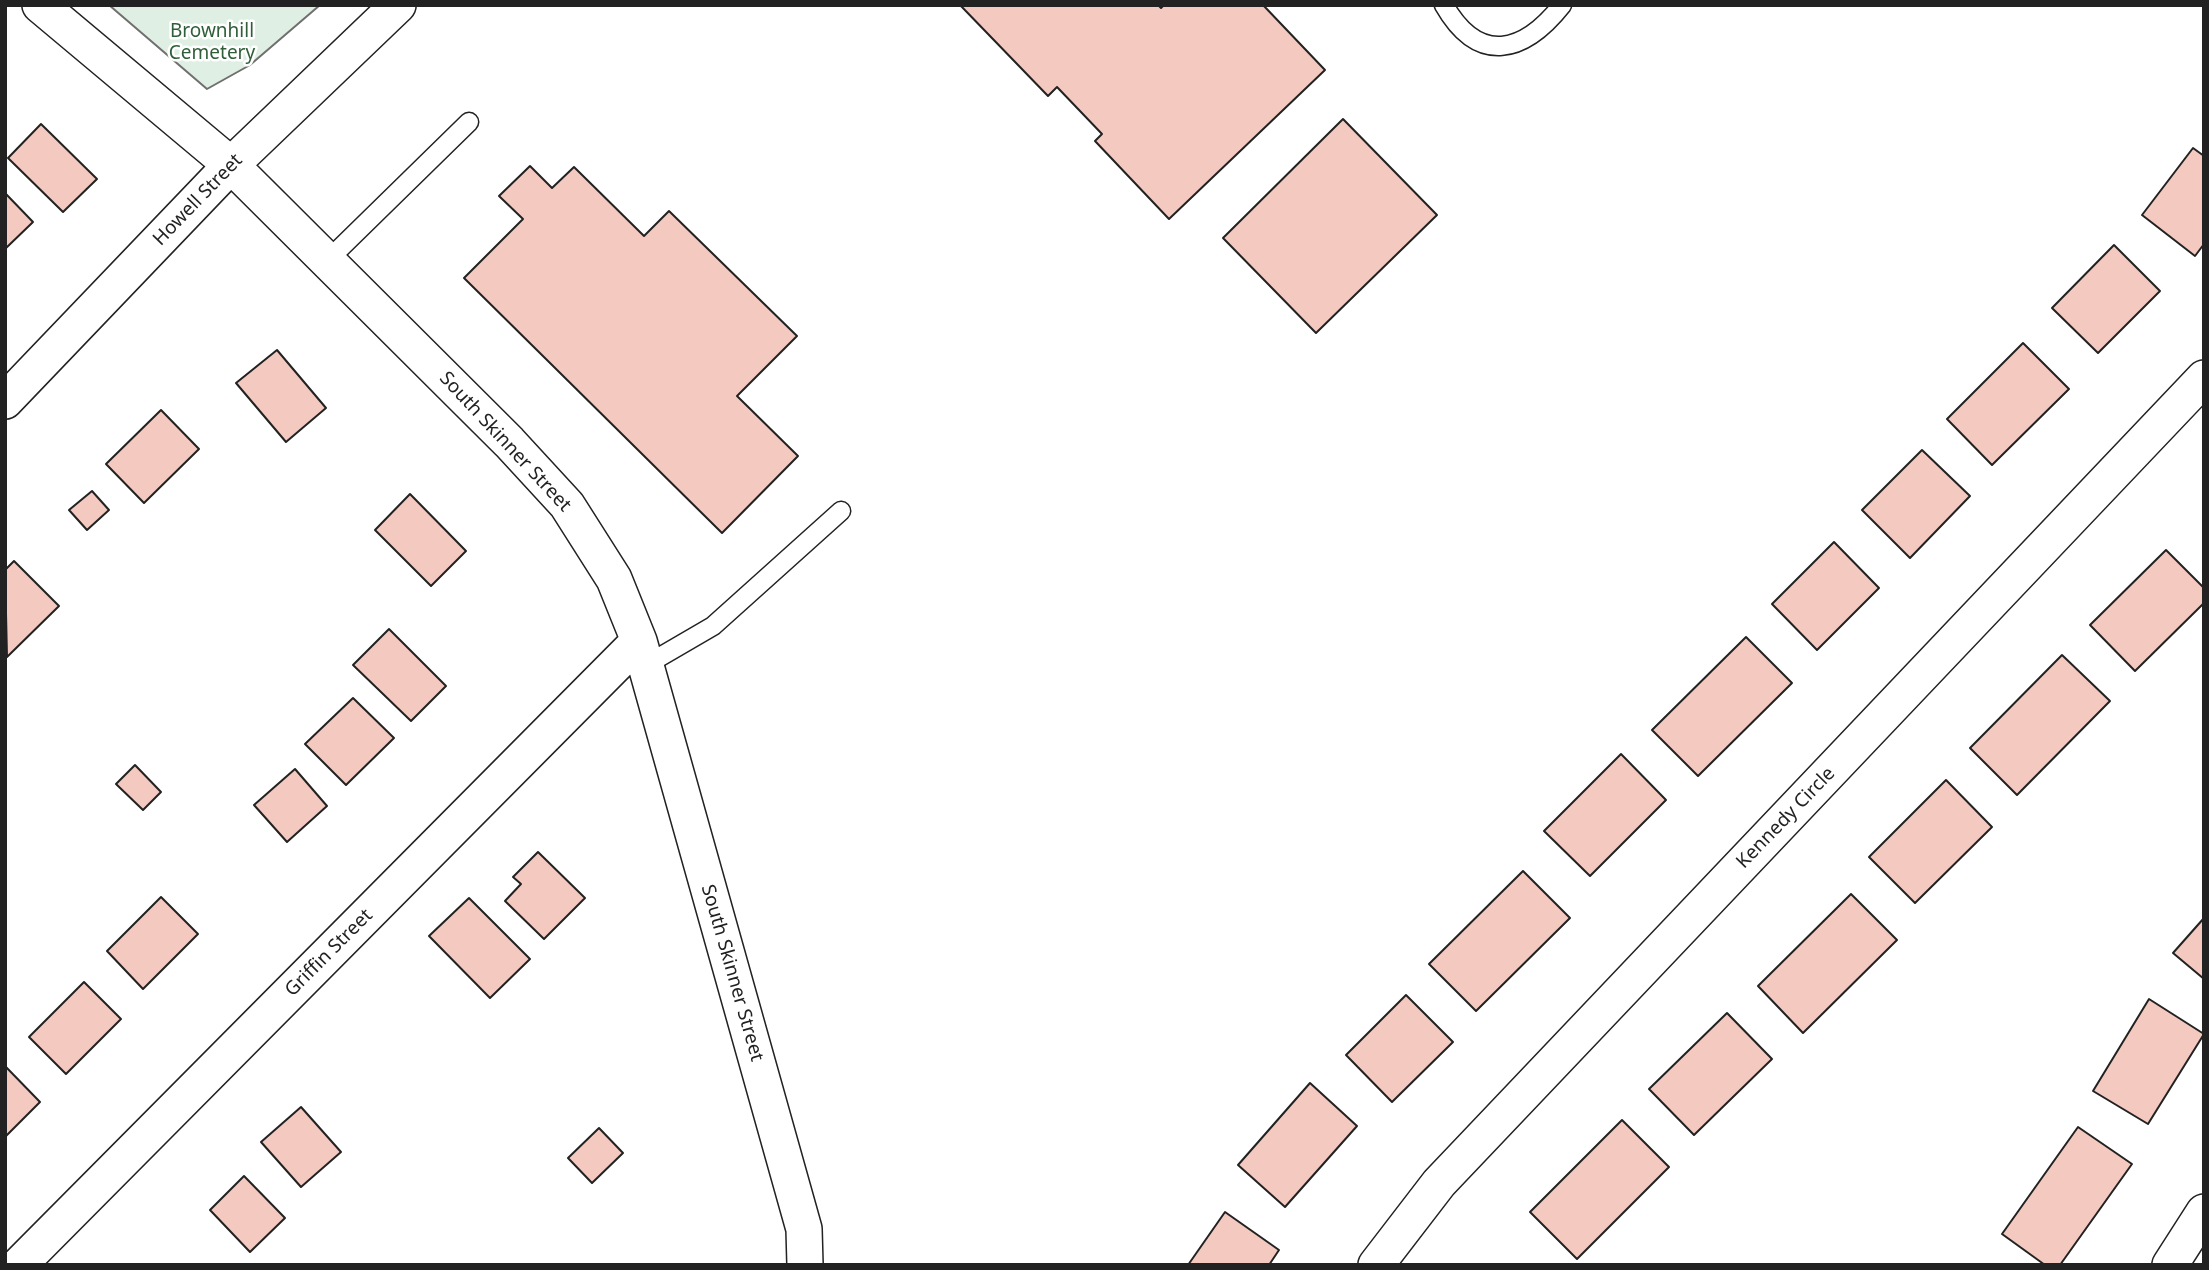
<!DOCTYPE html>
<html>
<head>
<meta charset="utf-8">
<style>
	body { margin:0 }
	#map { position:relative; width:2209px; height:1270px; overflow:hidden; background:#fff; font-family:"Noto Sans",sans-serif }
	canvas { display:block }
	.frame { position:absolute; inset:0; border:7px solid #222; pointer-events:none }
</style>
</head>
<body>
<div id="map">
<canvas width="2209" height="1270"></canvas>
<div class="frame"></div>
</div>
<script>
const ctx = document.querySelector('canvas').getContext('2d');
ctx.lineJoin = 'round';
function fill(path, color) { ctx.fillStyle = color; ctx.fill(path, 'evenodd'); }
function strokePath(path, color, width, dash) { ctx.strokeStyle = color; ctx.lineWidth = width; ctx.lineCap = dash ? 'butt' : 'round'; ctx.setLineDash(dash || []); ctx.stroke(path); }
function write(font, color, halo, rows, align = 'center') {
  ctx.font = font + ' "Noto Sans",sans-serif'; ctx.lineWidth = 5; ctx.setLineDash([]); ctx.textBaseline = 'middle'; ctx.strokeStyle = halo; ctx.fillStyle = color; for (const [text, x, y, turn = 0] of rows) {
    ctx.save(); ctx.translate(x, y); ctx.rotate((+turn || 0) * Math.PI / 180); ctx.textAlign = isNaN(turn) ? turn : align; if (halo) ctx.strokeText(text, 0, 0); ctx.fillText(text, 0, 0); ctx.restore();
  }
}
const green = new Path2D(`
	M109,5h211l-70,60 -43,24z`);
fill(green, '#e0efe3');
strokePath(green, '#6f6f6f', 2);
const building = new Path2D(`
	M960,5h198l3,3 3,-3h99l62,65 -156,149 -74,-78 7,-7 -45,-47 -9,9z
	M1343,119l94,96 -121,118 -93,-95z
	M41,124l56,55 -34,33 -55,-54z
	M2193,148l11,8v88l-9,12 -53,-41z
	M530,166l22,22 22,-21 70,69 25,-25 128,125 -60,60 61,60 -76,77 -258,-255 59,-59 -24,-23z
	M5,193l28,29 -28,27z
	M2114,245l46,46 -62,62 -46,-45z
	M2023,343l46,46 -77,76 -45,-46z
	M277,350l49,58 -40,34 -50,-59z
	M161,410l38,39 -55,54 -38,-39z
	M1922,450l48,46 -60,62 -48,-48z
	M92,491l17,19 -22,20 -18,-20z
	M410,494l56,57 -35,35 -56,-56z
	M1834,542l45,46 -62,62 -45,-46z
	M2166,550l38,38v15l-69,68 -45,-46z
	M14,561l45,45 -52,51 -2,-87z
	M389,629l57,57 -35,35 -58,-56z
	M1746,637l46,46 -94,93 -46,-46z
	M2062,655l48,46 -93,94 -47,-47z
	M353,698l41,40 -48,47 -41,-41z
	M1621,754l45,46 -76,76 -46,-45z
	M135,765l26,27 -18,18 -27,-26z
	M295,769l32,37 -40,36 -33,-37z
	M1946,780l46,47 -77,76 -46,-46z
	M538,852l47,46 -41,41 -39,-38 16,-17 -8,-7z
	M1523,871l47,47 -94,93 -47,-47z
	M1851,894l46,46 -94,93 -45,-47z
	M161,897l37,37 -55,55 -36,-38z
	M469,898l61,61 -40,39 -61,-62z
	M2204,918v61l-31,-26z
	M84,982l37,37 -55,55 -37,-37z
	M1406,995l47,47 -61,60 -46,-47z
	M2149,999l55,35 -56,90 -55,-33z
	M1727,1013l45,46 -78,76 -45,-46z
	M5,1066l35,36 -35,35z
	M1310,1083l47,43 -72,81 -47,-42z
	M301,1107l40,45 -40,35 -40,-45z
	M1622,1120l47,47 -92,92 -47,-47z
	M2078,1127l54,37 -72,101h-15l-43,-31z
	M599,1128l24,25 -31,30 -24,-25z
	M244,1176l41,42 -35,34 -40,-42z
	M1225,1212l54,38 -10,15h-81z`);
fill(building, '#f3c9c0');
strokePath(building, '#222', 2);
const lane = new Path2D(`
	M1444,5c35,61 80,48 118,0
	M327,261l142,-139
	M646,665l67,-39 128,-115`);
const street = new Path2D(`
	M40,5l191,160 278,277 58,63 47,74 25,62 165,588 1,36
	M5,401l226,-236 167,-160
	M19,1265l620,-624
	M1376,1265l63,-82 765,-805
	M2170,1265l34,-53`);
strokePath(lane, '#222', 21);
strokePath(street, '#222', 38);
strokePath(lane, '#fff', 18);
strokePath(street, '#fff', 35);
write('19px', '#2f5e38', '#fff', [
	["Brownhill",212,32],
	["Cemetery",212,54]
]);
write('19px', '#222', '#fff', [
	["Howell Street",198,200,-46],
	["South Skinner Street",505,442,47],
	["Kennedy Circle",1786,818,-46],
	["Griffin Street",329,953,-45],
	["South Skinner Street",732,973,74]
]);
</script>
</body>
</html>
